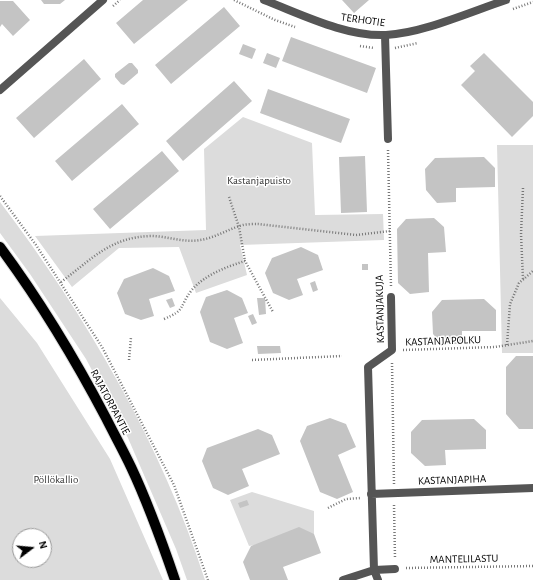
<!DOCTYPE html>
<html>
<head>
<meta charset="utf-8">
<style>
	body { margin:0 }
	#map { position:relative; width:533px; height:580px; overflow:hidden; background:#fff; font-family:"Alegreya Sans",sans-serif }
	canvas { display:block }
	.north { position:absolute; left:12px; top:528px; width:40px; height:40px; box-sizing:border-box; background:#fff; border:1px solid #999; border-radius:50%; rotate:74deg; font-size:11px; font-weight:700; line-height:16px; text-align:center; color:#000 }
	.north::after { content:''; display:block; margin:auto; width:14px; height:18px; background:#000; clip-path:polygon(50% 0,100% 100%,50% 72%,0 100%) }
</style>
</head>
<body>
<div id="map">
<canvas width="533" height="580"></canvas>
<div class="north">N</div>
</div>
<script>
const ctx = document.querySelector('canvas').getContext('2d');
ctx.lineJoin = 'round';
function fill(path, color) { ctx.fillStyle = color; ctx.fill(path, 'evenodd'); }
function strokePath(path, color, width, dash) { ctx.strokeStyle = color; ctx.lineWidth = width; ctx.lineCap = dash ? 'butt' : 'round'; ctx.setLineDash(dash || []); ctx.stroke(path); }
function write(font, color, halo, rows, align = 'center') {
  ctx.font = font + ' "Alegreya Sans",sans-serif'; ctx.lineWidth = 3; ctx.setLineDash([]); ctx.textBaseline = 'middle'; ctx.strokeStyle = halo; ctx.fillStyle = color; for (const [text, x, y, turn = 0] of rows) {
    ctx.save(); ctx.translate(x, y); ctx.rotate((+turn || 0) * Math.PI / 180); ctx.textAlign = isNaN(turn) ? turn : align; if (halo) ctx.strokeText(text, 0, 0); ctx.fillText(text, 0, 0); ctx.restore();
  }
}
fill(new Path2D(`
	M243,117l69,26 3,72 68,-1 1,26 -144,5 7,30 -51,18 -17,-46 -60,1 -47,39 -37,-51 171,-6 -2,-81z
	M497,145h36v208h-31z
	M0,202c85,112 162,243 205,378h-18l-11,-31 -48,-111 -42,-79 -56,-85 -30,-41z
	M0,298l37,45 73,116 53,121h-163zM20,536h24v24h-24z
	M252,492l62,19v23l-65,12 -19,-46z`), '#dcdcdc');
fill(new Path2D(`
	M41,0h24l-5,4h-16z
	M143,0h45l-54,44 -18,-21z
	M342,0h27l-15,13z
	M0,1h13l17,19 -17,16 -11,-12 -2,3z
	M224,7l16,19 -69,58 -16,-19z
	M291,37l85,31 -9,25 -85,-32z
	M243,44l13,5 -4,10 -13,-5z
	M267,53l13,5 -4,10 -13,-5z
	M484,53l49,49v14l-21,21 -51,-52 14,-14 -5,-5z
	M84,59l17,20 -67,59 -18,-20z
	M129,63h3l6,7v3l-14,12 -3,-1 -6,-7v-3z
	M234,81l18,20 -69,60 -17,-20z
	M268,89l82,30 -9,24 -81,-30z
	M122,104l17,20 -67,57 -17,-20z
	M162,151l17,20 -69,58 -17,-20z
	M365,156l2,56 -26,1 -2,-56z
	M484,157l11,11v19l-39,1v14l-19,1 -11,-13 -1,-21 10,-11z
	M434,218l10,9 2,25 -18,1 1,39 -19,2 -12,-11 -1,-54 9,-10z
	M301,247l17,8 5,15 -26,9 6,16 -14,5 -16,-7 -8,-20 7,-15z
	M362,264h6v6h-6z
	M153,268l16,8 6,15 -26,8 5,17 -13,4 -16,-6 -8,-21 7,-14z
	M315,281l3,9 -5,2 -3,-9z
	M227,290l15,8 6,15 -14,5 9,25 -16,6 -17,-7 -10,-30 6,-15z
	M172,298l3,8 -5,2 -4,-8z
	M257,298h8l1,16 -7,1z
	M484,299l12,11v21h-34v13h-20l-9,-10 -1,-22 10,-12z
	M253,314l4,9 -5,2 -4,-9z
	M257,346h23l1,7 -23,1z
	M516,356h17v73h-14l-13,-15v-47z
	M330,418l16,6 10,23 -18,8 15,37 -16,7 -17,-7 -20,-51 7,-15z
	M474,419l12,11v19l-41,1 1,15 -21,1 -14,-13v-21l11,-12z
	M258,429l14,6 8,19 -38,15 7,17 -21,9 -15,-7 -11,-27 5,-13z
	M247,500l2,5 -9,3 -2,-5z
	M299,527l15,7 7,19 -38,14 5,13h-38l-7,-18 8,-16z`), '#c4c4c4');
const primary = new Path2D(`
	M0,247c40,54 75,112 106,171 8,16 17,32 25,49 17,36 31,75 44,113`);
strokePath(primary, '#dbdbdb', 12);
strokePath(new Path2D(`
	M234,0l41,20 20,7
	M113,6l7,-6
	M513,9l20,-7
	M360,46l14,2
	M395,48l23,-5
	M388,150l3,137
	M523,188l-2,46 2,45
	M0,196l36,49 66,102 72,138 34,95
	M229,197l10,30 6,34
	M61,282c30,-22 49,-45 90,-46 16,0 33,7 49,4 15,-2 28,-11 43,-15 5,-1 11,-1 15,-1l98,11 34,-4
	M164,319c22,-9 15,-12 27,-28 13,-16 35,-24 54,-30l28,51
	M507,345l3,-41 9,-21 14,-12
	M403,350l92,-3 38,-6
	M129,360l2,-23
	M252,360l90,-4
	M392,363l2,121
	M394,505l1,53
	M328,508l18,-9 15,-1
	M406,568l127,-2`), '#777', 2.5, [1, 2]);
strokePath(new Path2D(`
	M374,570l21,-1`), '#555', 8);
strokePath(new Path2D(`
	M264,0c37,14 82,37 122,35 37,-2 84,-23 120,-35
	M385,35l3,104
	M0,90l103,-90
	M371,494l162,-6
	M374,570l-6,-203 24,-17 -1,-53
	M343,580l31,-10 4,10`), '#555', 8);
strokePath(primary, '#000', 10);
write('11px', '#000', '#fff', [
	["TERHOTIE",363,20,8],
	["KASTANJAKUJA",380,309,-91],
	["KASTANJAPOLKU",443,341,-2],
	["RAJATORPANTIE",110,402,62],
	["KASTANJAPIHA",452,480,-2],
	["MANTELILASTU",464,559,-1]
]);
write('11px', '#333', '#fff', [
	["Kastanjapuisto",259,181],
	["Pöllökallio",56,480]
]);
</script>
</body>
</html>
